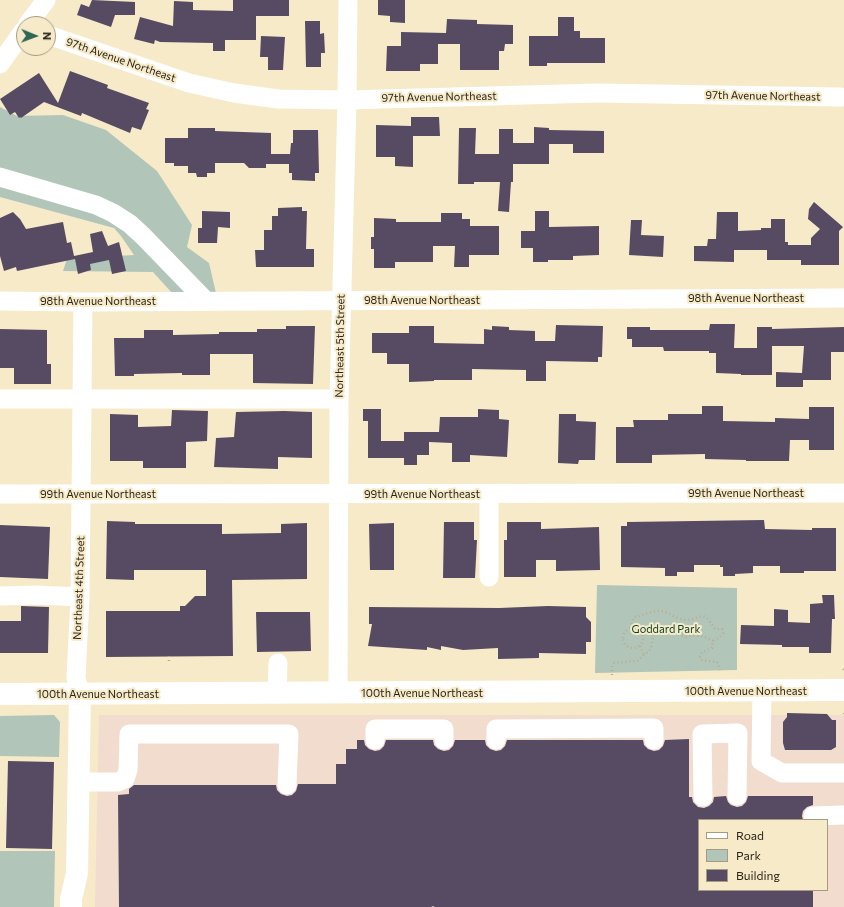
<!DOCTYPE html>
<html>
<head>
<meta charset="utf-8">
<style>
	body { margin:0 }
	#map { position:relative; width:844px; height:907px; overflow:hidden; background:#f6eac9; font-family:Commissioner,sans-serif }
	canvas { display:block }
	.legend { position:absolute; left:698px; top:819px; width:130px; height:72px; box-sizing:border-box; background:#f6eac9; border:1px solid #a49b82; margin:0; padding:5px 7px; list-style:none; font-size:12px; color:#292518 }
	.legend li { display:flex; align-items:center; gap:8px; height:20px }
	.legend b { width:20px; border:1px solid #a49b82 }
	.north { position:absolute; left:16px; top:16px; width:40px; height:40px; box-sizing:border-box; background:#f6eac9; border:1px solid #a49b82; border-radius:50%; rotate:91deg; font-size:11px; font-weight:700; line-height:16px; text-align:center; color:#292518 }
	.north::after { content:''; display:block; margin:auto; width:14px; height:18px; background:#2c6854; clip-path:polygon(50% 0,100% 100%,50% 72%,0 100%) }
</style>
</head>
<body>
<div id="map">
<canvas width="844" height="907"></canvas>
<ul class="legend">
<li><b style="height:5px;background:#fff"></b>Road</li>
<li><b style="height:11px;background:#b1c5b9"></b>Park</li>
<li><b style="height:11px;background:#574b63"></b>Building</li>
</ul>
<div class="north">N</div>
</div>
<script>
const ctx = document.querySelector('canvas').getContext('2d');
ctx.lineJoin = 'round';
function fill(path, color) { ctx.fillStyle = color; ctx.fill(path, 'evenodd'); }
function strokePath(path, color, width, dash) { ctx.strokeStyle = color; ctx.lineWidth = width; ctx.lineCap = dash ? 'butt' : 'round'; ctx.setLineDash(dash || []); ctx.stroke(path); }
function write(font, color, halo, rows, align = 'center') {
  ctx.font = font + ' Commissioner,sans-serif'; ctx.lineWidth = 4; ctx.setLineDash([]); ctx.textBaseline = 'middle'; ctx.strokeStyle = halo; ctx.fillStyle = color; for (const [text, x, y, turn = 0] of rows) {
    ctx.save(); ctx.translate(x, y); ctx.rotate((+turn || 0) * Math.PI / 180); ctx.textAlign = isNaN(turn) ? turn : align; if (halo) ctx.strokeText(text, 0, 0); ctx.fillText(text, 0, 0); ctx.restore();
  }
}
fill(new Path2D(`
	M99,715h745v192h-749zM699,820h128v70h-128z`), '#f1dcce');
fill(new Path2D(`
	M0,107l17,9 46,-1 43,15 51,41 35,54 -5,22 22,16 7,30h-44l-19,-21 -90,-1 4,-12 67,-4 -13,-19 -7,-8 -114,-31z
	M597,585l140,3v82l-142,3z
	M54,715l6,7 -1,35 -59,-1v-40z
	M0,851h55l-1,56h-54z`), '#b1c5b9');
fill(new Path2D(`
	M92,0l43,2v13h-20l-4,12 -34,-12 4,-11 8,3z
	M233,0h56v16h-33v24h-31v11h-12v-8l-53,-1 -5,-2 -1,4 -20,-5 6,-22 33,9 1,-25 19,1v8l40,1z
	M378,0h27v23l-15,-1v-6l-12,-1z
	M558,17h16v14h6v7h25v25h-58v3h-18v-30h29z
	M447,19l30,1v4l36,1v19h-8l-1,7h-5v19h-39v-26h-22v20h-18v7h-34l1,-25h14v-14l45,1z
	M305,21h15v13l4,-1 1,20h-4v14h-15z
	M261,36l24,1 -2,33h-15v-13h-8z
	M70,71l38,14 -1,3 42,15 -3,6 3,1 -8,20 -9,-3 -2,6 -48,-20 -1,3 -37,-14 -23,16 -1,-1 -1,1 -4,-6 -5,3 -10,-16 39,-26 19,30z
	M411,117h28l1,19h-27v31l-18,-1v-9h-19v-32l35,1z
	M534,127l15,1v2l55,1v22h-31v-9h-24v20h-36v18h-2l-2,30 -11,-1 2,-29h-26v2h-16l1,-56h17l-1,26h24v-25h14v14h21z
	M188,128h27v3l56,2v21h19l1,-11h2v-13h25l1,43h-4v8l-23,-1v-7h-3v-9h-23v4h-17l-5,-5h-29v10h-8v4h-10l-1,-4h-8v-7h-14v-3h-9v-25h23z
	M814,202l29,25 -4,4v34h-38v-5h-34v-10h-33v12l-40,-1v-15h13l1,-7h8l1,-27h21v19l23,-1v-2h10v-9h14v23h3v3h23v-7l9,-9 -12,-10 1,-10z
	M302,207v4h5l-1,38h8v18h-58l-1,-17h9v-20h8v-14h6v-8z
	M202,211l28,1v16l-12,-1 -1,16h-19v-15h4z
	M535,211h14v16l50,-1v29l-26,1v4h-25v2h-15v-14h-12v-17h14z
	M13,212l7,7 6,10 37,-7 4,21 4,-1 3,14 19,-4 -3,-18 12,-3 6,15 11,-4 7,29 -14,3 -3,-14 -19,4 1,6 -13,4 -3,-15 -58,12 -1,-4 -12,4 -4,-15v-38z
	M441,213h21v6h8v7h29v29h-30v12h-15l1,-21h-22v16h-38v6h-21v-19h-3v-12h3v-19l22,1v3h45z
	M631,220h11l-1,15 23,1 -1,21 -34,-2z
	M710,324h25l-1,24h23v-21h15v2l72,-2v25h-13v28h-28v7h-27v-15l26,1 2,-27h-32v29h-31v-1l-25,-1v-20h-7v-2h-45l-1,-4h-31v-8h-5v-12h23v3h59z
	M556,325l47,1 -1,31h-4v5l-52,-1v20h-20v-11l-54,-1v11h-38v1l-25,1v-18h-22v-11h-15v-20h37v-7h25v17l50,1v-15l8,1v-4l17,1v3l26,1v10h20z
	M286,326h29l-2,58 -60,-1v-29h-43v21h-28v-2l-48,1v2h-19l-1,-38h30v-8h29v5l46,-1v-2h38v-3h29z
	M0,329l47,1v34h4v20h-37v-16h-14z
	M702,406h21v15l52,1v-4l34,1v-12h25v43h-25v-10h-19l-1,21h-43v-1l-41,-1v-5l-53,1v8h-36v-36h18l-1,-7h35v-6h34z
	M363,409h18v32h23v-9h35l1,-15h38v-8l21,1v9l10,1 -2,37 -37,-2v7h-18v-19l-23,-1v13h-12v10h-13v-7h-36v-37h-5z
	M172,410l36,1 -1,30 -21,1v26h-43v-7h-33v-47l28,1v12l33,-1z
	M284,411l28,1v46l-34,-1v12l-64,-2 2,-29 18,-1 2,-25z
	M559,414h17v7l20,1 -1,38h-16l-1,4 -20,-1z
	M764,520l1,9 47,1v-2h24v43h-32v2h-24v-7h-27v7l-18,1v2h-12v-9h-3v-2h-26v7h-17v4h-12v-8l-44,-1v-41h6v-4z
	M107,521l28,1v2h87v10l59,-1v-9l26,-1v56l-75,1 1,76 -127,1v-46h74v-5h5l10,-10h11v-26h-72v10l-28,-1z
	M444,522h30v18h3l-2,38h-32z
	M507,522h34v7l58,-2 1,43 -44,1v-11h-20v17h-32v-37h3z
	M394,523v47h-24l-1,-46z
	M0,525l50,2 -2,52 -48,-2z
	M822,595h12l1,24h-3l-1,34h-22v-6h-27v-2l-42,-1 1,-19 33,1v-17l14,1v12l22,1v-19l13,-1z
	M21,606l28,1 -1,46h-48v-32h21z
	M548,606l38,1v10l5,5v20h-5v12l-47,-1v5l-41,1v-11l-35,2 -22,-4v4l-14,-3v3l-59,-4 4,-22h-3v-17l130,1z
	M256,612h54l1,39 -54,1z
	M787,713l40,1 5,6h4v27l-5,3h-46l-2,-7v-21l4,-5z
	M689,739v58h3l1,5 5,5 6,1 5,-2 4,-4 1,-5 12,-1 2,6 3,3 6,2 5,-1 4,-4 2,-6h65v9l-6,2 -4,4 -1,5 1,4h-104v70h114v17h-694l-1,-112 11,-1v-5l5,-4h142l1,5 4,4 6,2 5,-1 4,-4 2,-7h38v-20h10v-15h11v-9h7l1,5 4,4 6,2 5,-1 4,-4 2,-6h47l1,5 4,4 6,2 5,-1 4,-4 2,-6h30l1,5 4,4 6,2 5,-1 4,-4 2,-6h136l1,5 4,4 6,2 5,-1 4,-4 2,-6z
	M8,761l46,1 -2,87 -46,-1z`), '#574b63');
strokePath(new Path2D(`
	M623 638a10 10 0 1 1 20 0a10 10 0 1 1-20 0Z
	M632,628v-5l2,-6c9,-1 18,-7 27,-6 8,1 16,8 23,9 19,0 17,-13 31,9h7l1,4 -3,4 -7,4 -1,7 -10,4 -2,5 1,3 16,2 3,8
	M640,646l4,9
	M169,661v-5
	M843,669l1,1
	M612,675v-9l2,-3 23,-2 14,-12 2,-14 9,-6 24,8 6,-2 13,2 8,4
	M844,714v-1
	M433,907v-1`), '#b6ad92', 2.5, [1, 3]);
strokePath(new Path2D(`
	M28,24l18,-24
	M48,35l141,48 45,10 44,6 69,1 250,-7 243,4
	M0,64l24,-34
	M0,177l96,28 17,8 17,11 13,12 63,65
	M0,301l83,1 761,-4
	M0,399h339
	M0,494l844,-1
	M489,494v83
	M0,596l37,-1 43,2
	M762,691l-1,70 21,12h62
	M277,693l1,-30
	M338,693l1,-294 8,-299 1,-100
	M80,694l-4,-16 4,-81 3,-295
	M375,740v-11h69v11
	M496,740v-11l158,-1v12
	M79,782h39l7,-3 3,-9 1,-36h160l-2,51
	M703,797l-1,-63 36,-1 -1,63
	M813,816l31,-1`), '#fff', 19);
strokePath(new Path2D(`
	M0,694l844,-4
	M71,907v-8l6,-26 3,-179`), '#fff', 22);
write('11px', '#292518', '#f6eac9', [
	["97th Avenue Northeast",121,60,19],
	["97th Avenue Northeast",763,96,1],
	["97th Avenue Northeast",439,97,-1],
	["98th Avenue Northeast",746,298],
	["98th Avenue Northeast",422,300],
	["98th Avenue Northeast",98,301],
	["Northeast 5th Street",340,346,-89],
	["99th Avenue Northeast",746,493],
	["99th Avenue Northeast",98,494],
	["99th Avenue Northeast",422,494],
	["Northeast 4th Street",79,588,-88],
	["100th Avenue Northeast",746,691],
	["100th Avenue Northeast",422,693],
	["100th Avenue Northeast",98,694]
]);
write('11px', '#053f27', '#f6eac9', [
	["Goddard Park",666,629]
]);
</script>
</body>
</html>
